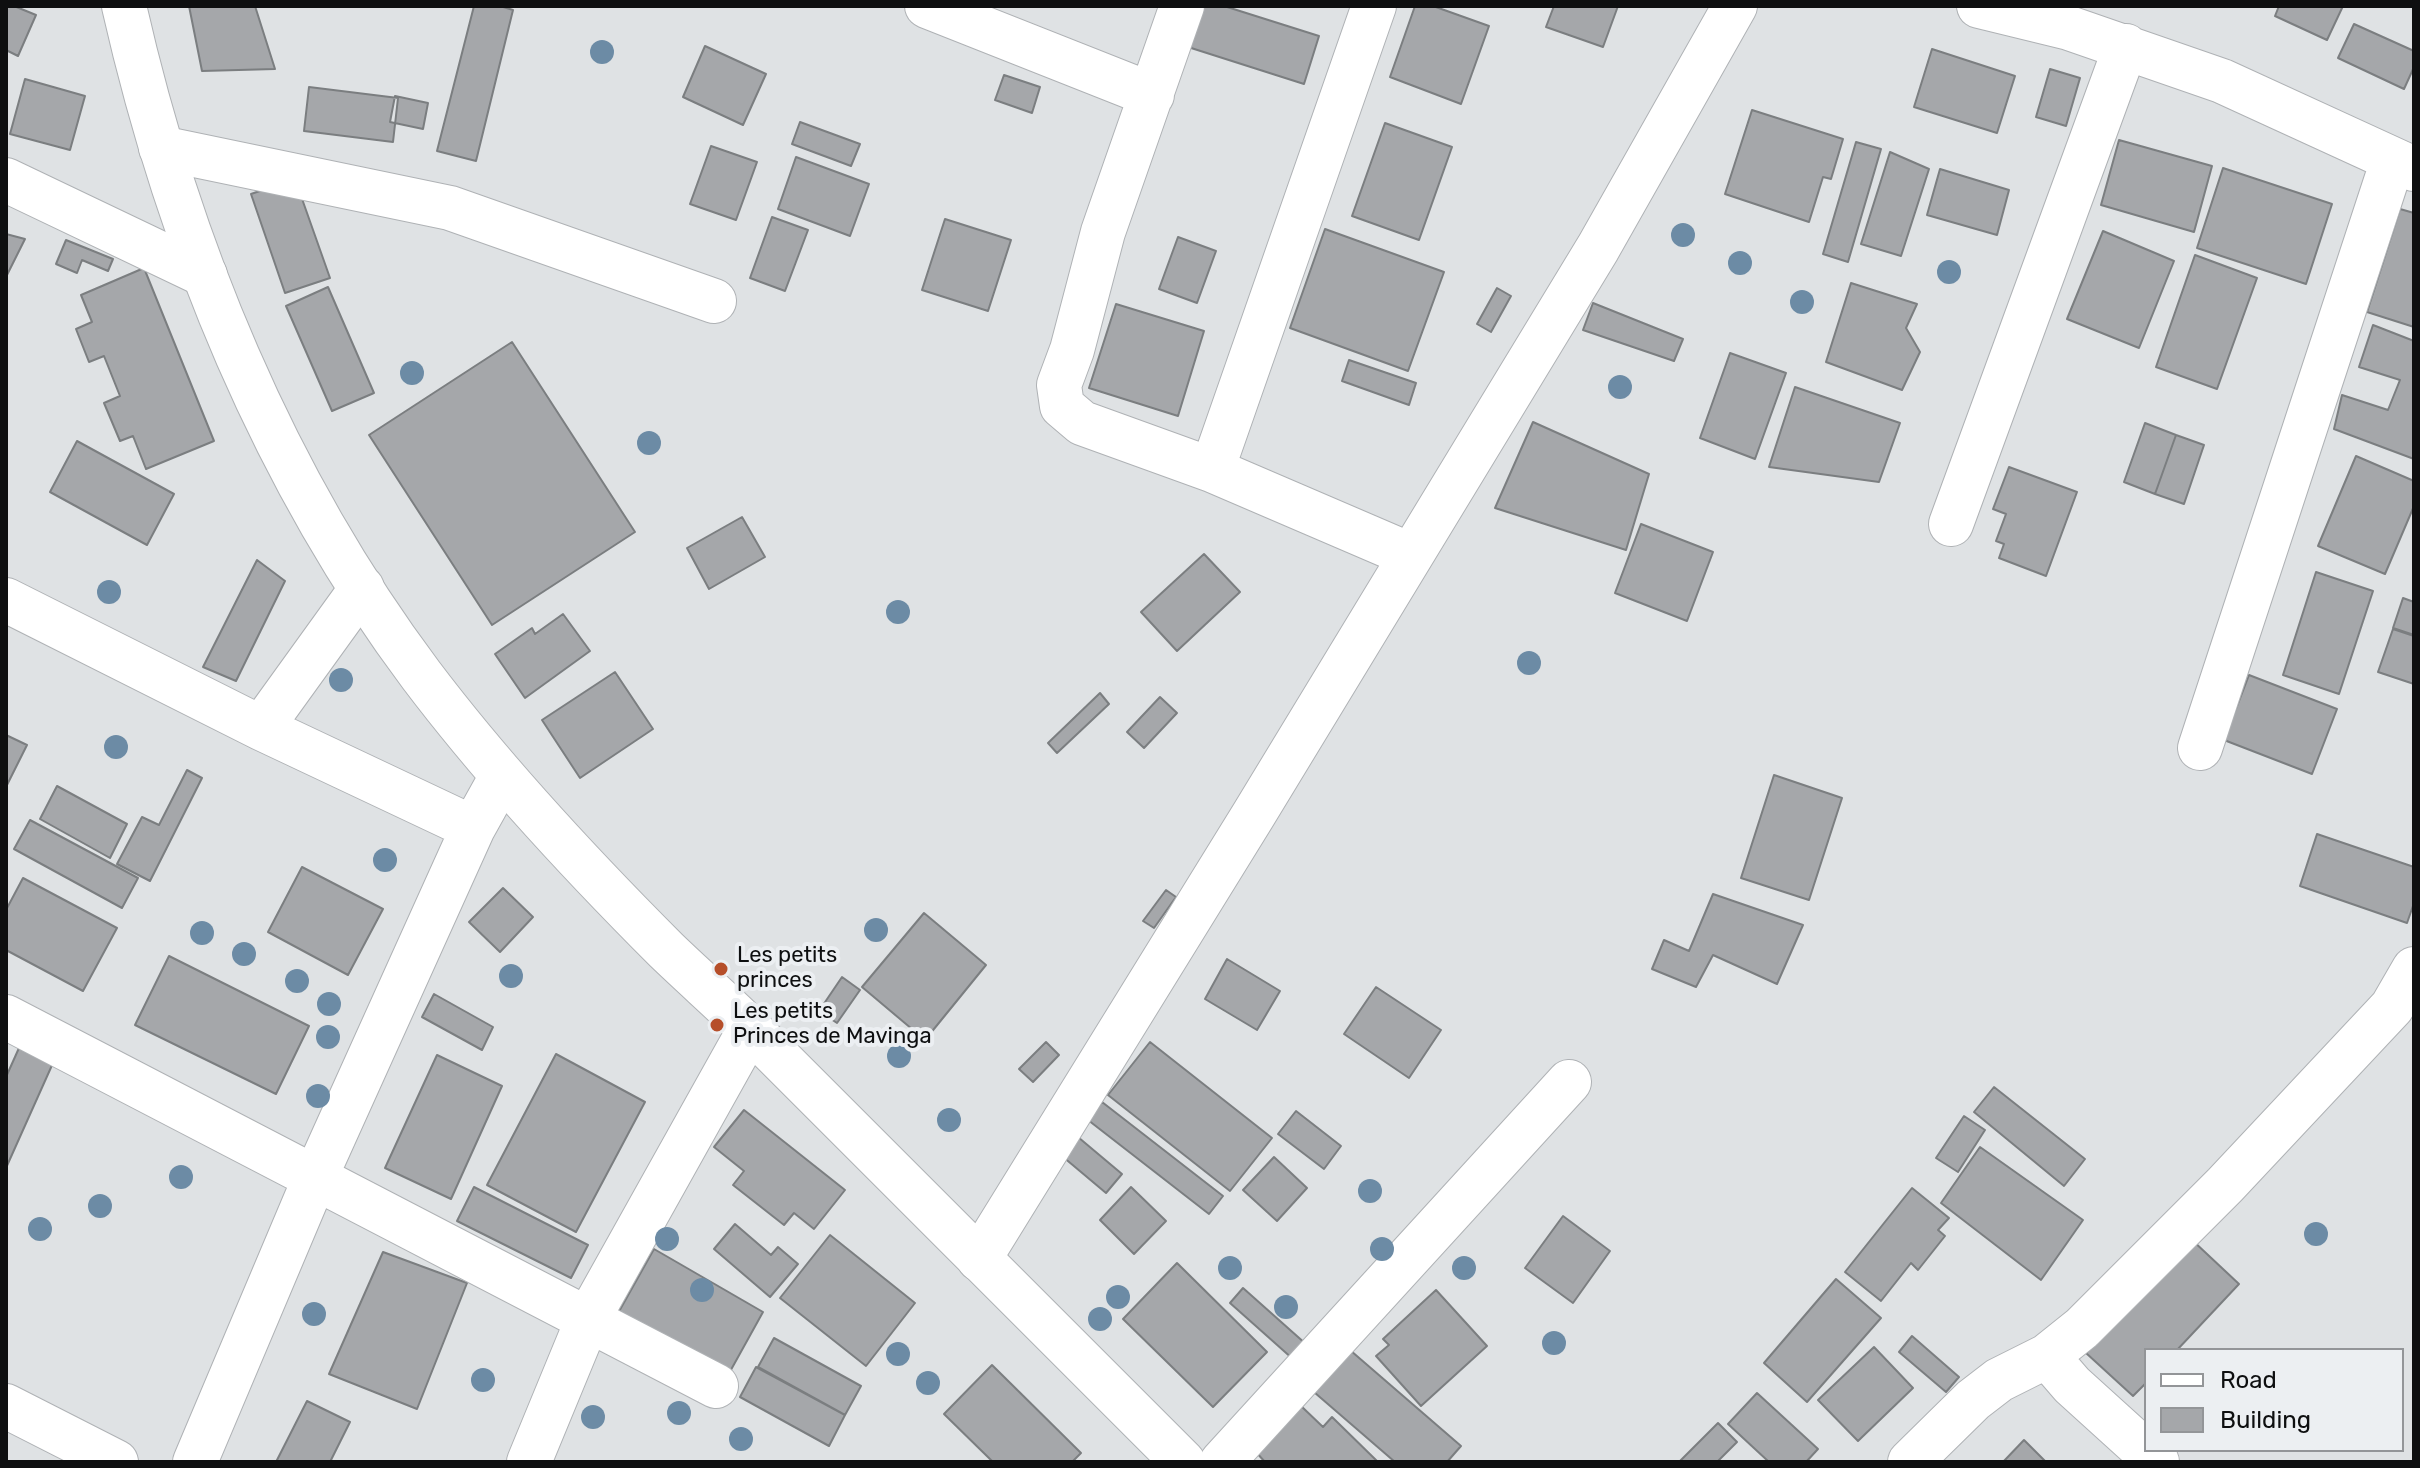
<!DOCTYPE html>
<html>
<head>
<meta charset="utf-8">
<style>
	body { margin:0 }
	#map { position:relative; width:2420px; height:1468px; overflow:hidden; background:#dfe2e4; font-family:Rubik,sans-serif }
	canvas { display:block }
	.frame { position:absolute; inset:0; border:8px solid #0e0f10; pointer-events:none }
	.legend { position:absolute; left:2144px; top:1348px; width:260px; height:104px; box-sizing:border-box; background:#eceff2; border:2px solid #939598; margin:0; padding:10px 14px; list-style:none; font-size:24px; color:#0e0f10 }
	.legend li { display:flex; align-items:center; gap:16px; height:40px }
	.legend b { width:40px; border:2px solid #939598 }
</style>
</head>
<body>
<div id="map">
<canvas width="2420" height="1468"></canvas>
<div class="frame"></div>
<ul class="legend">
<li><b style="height:10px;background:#fff"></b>Road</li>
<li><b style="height:22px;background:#a5a7aa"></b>Building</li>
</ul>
</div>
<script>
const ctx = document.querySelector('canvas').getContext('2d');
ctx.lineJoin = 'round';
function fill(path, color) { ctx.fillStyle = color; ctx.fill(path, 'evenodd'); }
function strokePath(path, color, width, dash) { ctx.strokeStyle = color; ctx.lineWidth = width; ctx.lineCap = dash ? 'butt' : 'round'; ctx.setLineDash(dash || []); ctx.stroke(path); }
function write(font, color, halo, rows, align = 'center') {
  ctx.font = font + ' Rubik,sans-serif'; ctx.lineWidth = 8; ctx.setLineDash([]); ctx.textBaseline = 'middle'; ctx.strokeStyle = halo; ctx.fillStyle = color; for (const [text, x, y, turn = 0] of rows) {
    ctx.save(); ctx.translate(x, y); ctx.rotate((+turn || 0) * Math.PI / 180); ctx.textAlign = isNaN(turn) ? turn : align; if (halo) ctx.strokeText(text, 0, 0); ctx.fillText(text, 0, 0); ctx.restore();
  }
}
const building = new Path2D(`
	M6,6h8l22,9 -18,41 -12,-6z
	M189,6h66l20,63 -73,2z
	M474,6h26l13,4 -37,151 -39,-10z
	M1200,6h24l95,30 -15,48 -116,-37z
	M1415,6h18l56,20 -28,78 -71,-27z
	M1554,6h64l-15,41 -57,-20z
	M2279,6h64l-16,34 -52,-24z
	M2354,24l60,27v16l-10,22 -66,-31z
	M705,46l61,28 -23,51 -60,-28z
	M1932,49l83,27 -18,57 -83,-26z
	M2050,69l30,9 -14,48 -30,-9z
	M1004,75l36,12 -8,26 -37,-13z
	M25,79l60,17 -15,54 -60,-16z
	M309,87l89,11 -5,44 -89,-11z
	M395,96l33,7 -5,26 -33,-7z
	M1752,110l91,29 -12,40 -8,-2 -14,45 -84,-28z
	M800,122l60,22 -9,22 -59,-22z
	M1385,123l67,24 -33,93 -67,-24z
	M2119,140l93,26 -18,66 -93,-27z
	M1856,142l25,7 -33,113 -25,-8z
	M711,146l46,16 -21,58 -46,-16z
	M1890,152l39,17 -28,87 -40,-12z
	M796,157l73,27 -19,52 -72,-27z
	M2223,168l109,36 -26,80 -109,-36z
	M1940,169l69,21 -12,45 -70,-20z
	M295,179l35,99 -45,15 -34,-99z
	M2400,209l14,4v114l-47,-15z
	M772,217l36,13 -23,61 -35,-13z
	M945,219l66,21 -23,71 -66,-21z
	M1325,229l119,43 -36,99 -118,-43z
	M2103,231l71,30 -35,87 -72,-29z
	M6,234l19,5 -19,38z
	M1178,237l38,14 -19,52 -38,-14z
	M66,240l47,19 -5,12 -26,-11 -5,13 -21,-9z
	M2195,255l62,23 -40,111 -61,-22z
	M144,268l70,173 -68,28 -13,-33 -13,5 -16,-38 16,-7 -16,-40 -15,6 -13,-33 16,-7 -11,-27z
	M1851,283l66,21 -11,24 14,24 -18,38 -76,-28z
	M328,287l46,106 -42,18 -46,-105z
	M1497,288l14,8 -20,36 -14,-8z
	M1593,303l90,36 -9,22 -91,-31z
	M1116,304l88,27 -26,85 -89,-28z
	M2373,325l41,16v118l-80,-30 8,-34 46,15 12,-30 -41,-13z
	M512,342l123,190 -143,93 -123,-190z
	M1730,353l56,20 -31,86 -55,-21z
	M1349,360l67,23 -7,22 -67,-24z
	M1795,387l105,36 -21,59 -110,-15z
	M1533,422l116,52 -23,76 -131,-42z
	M2145,423l31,12 -21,59 -31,-12z
	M2176,435l28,10 -20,59 -29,-10z
	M77,441l97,53 -27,51 -97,-53z
	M2356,456l58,25v25l-29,68 -67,-28z
	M2009,467l68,25 -31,84 -47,-18 5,-14 -8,-3 10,-27 -13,-5z
	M742,517l23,40 -56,32 -22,-41z
	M1641,524l72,28 -26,69 -72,-28z
	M1204,554l36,38 -63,59 -36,-39z
	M257,560l28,21 -49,100 -33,-14z
	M2316,572l57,19 -34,103 -56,-19z
	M2403,598l11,4v33l-21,-7z
	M563,614l27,37 -65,47 -30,-44 37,-26 3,6z
	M2393,629l21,7v48l-36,-12z
	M615,672l38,57 -73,49 -38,-58z
	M2249,675l88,34 -25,65 -88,-34z
	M1100,693l9,11 -52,49 -9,-10z
	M1160,697l17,16 -33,35 -17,-16z
	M6,735l21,10 -21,42z
	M187,770l15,8 -52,103 -33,-17 25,-47 17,8z
	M1774,775l68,23 -33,102 -68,-22z
	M57,786l70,38 -17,34 -70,-39z
	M30,820l108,58 -16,30 -108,-59z
	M2317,834l97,33v36l-7,20 -107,-37z
	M302,867l81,42 -35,66 -80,-43z
	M23,878l94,50 -34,63 -77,-41v-40z
	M503,888l30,29 -33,35 -31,-30z
	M1166,890l10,7 -22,31 -11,-7z
	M1713,894l90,31 -26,59 -64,-29 -17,32 -44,-18 12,-29 25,11z
	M924,913l62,52 -61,75 -63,-53z
	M169,956l140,70 -33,68 -141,-69z
	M1227,959l53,32 -23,39 -52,-31z
	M842,977l18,13 -23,33 -18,-12z
	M1376,987l65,43 -32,48 -65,-44z
	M434,994l59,33 -11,23 -60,-33z
	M1046,1042l13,13 -26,27 -14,-13z
	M1150,1042l122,96 -42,53 -122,-96z
	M19,1048l34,15 -47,105v-91z
	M556,1054l89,48 -69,130 -89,-47z
	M437,1055l65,31 -51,113 -66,-31z
	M1994,1087l91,72 -21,27 -90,-74z
	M1102,1102l121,94 -14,18 -121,-94z
	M744,1110l101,80 -31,39 -20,-16 -10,12 -51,-40 11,-14 -30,-24z
	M1296,1111l45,35 -17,23 -46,-35z
	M1964,1116l21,14 -27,42 -22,-14z
	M1072,1132l50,42 -16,19 -50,-42z
	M1980,1147l103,73 -42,60 -100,-77z
	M1274,1157l33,31 -30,33 -34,-31z
	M474,1187l114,58 -17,33 -114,-57z
	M1131,1187l35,34 -32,33 -34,-34z
	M1912,1188l37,30 -11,12 7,6 -27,34 -7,-7 -30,38 -36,-29z
	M1563,1216l47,35 -37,52 -48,-35z
	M735,1224l36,31 7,-8 20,17 -28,33 -56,-48z
	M830,1235l85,68 -49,63 -86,-68z
	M2191,1239l48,45 -62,66h-31v33l-13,13 -47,-43z
	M654,1249l109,63 -36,65 -110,-62z
	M383,1252l84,31 -50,126 -88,-35z
	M1177,1263l90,89 -54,55 -90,-88z
	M1836,1279l45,39 -74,84 -43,-39z
	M1243,1288l73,65 -13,15 -73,-65z
	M1436,1290l51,56 -66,60 -45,-50 13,-11 -6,-6z
	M1912,1336l47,41 -13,15 -47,-40z
	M774,1338l87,48 -16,29 -87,-48z
	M1343,1344l118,102 -14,16h-52l-88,-76z
	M1874,1347l39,41 -55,53 -40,-41z
	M992,1365l89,88 -9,9h-79l-49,-48z
	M756,1367l89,48 -16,31 -89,-49z
	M1757,1393l61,56 -12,13h-37l-41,-38z
	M307,1401l43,21 -20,40h-54z
	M1300,1405l23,22 9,-10 46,45h-113l-10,-11z
	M1718,1423l19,19 -20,20h-38z
	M2024,1440l22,22h-43z`);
fill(building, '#a5a7aa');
strokePath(building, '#7b7e80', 2);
const minor = new Path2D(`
	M927,6l225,89
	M1182,6l-79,226 -31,118 -13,35 3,21 20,17 130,47 198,85
	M1979,6l90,22 153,53 192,88
	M161,148l289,60 264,93
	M6,180l199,95
	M1212,470l162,-464
	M1951,524l175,-478
	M6,600l255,128 212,100
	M261,728l101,-140
	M2200,748l193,-588
	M6,1017l710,369
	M979,1259l275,-445 344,-566 137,-242
	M2047,1356l25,29 85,77
	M6,1406l110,56
	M195,1462l120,-284 158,-350 29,-52
	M529,1462l59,-143 162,-290
	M1222,1462l347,-380
	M1910,1462l63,-62 26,-20 48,-24 35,-28 143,-143 167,-178 22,-38`);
const highway = new Path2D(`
	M124,6c54,238 150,473 297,669 74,98 158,188 245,275 29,28 59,54 87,82 144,143 286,287 430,430`);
strokePath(minor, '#afb2b5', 46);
strokePath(highway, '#afb2b5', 46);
strokePath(minor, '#fff', 44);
strokePath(highway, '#fff', 44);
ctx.fillStyle = '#6c8ba5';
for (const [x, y] of [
	[602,52],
	[1683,235],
	[1740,263],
	[1949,272],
	[1802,302],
	[412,373],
	[1620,387],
	[649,443],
	[109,592],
	[898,612],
	[1529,663],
	[341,680],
	[116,747],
	[385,860],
	[876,930],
	[202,933],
	[244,954],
	[511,976],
	[297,981],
	[329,1004],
	[328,1037],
	[899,1056],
	[318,1096],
	[949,1120],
	[181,1177],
	[1370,1191],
	[100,1206],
	[40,1229],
	[2316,1234],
	[667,1239],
	[1382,1249],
	[1230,1268],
	[1464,1268],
	[702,1290],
	[1118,1297],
	[1286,1307],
	[314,1314],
	[1100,1319],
	[1554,1343],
	[898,1354],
	[483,1380],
	[928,1383],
	[679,1413],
	[593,1417],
	[741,1439]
]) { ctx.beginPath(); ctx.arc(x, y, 12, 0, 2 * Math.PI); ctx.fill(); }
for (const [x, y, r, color] of [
	[721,969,8,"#b64f2a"],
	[717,1025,8,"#b64f2a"]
]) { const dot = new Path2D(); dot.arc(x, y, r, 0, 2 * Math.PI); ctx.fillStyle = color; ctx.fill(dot); strokePath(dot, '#eceff2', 3); }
write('22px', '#0e0f10', '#eceff2', [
	["Les petits",737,956],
	["princes",737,981],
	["Les petits",733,1012],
	["Princes de Mavinga",733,1037]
], 'left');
</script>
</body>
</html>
